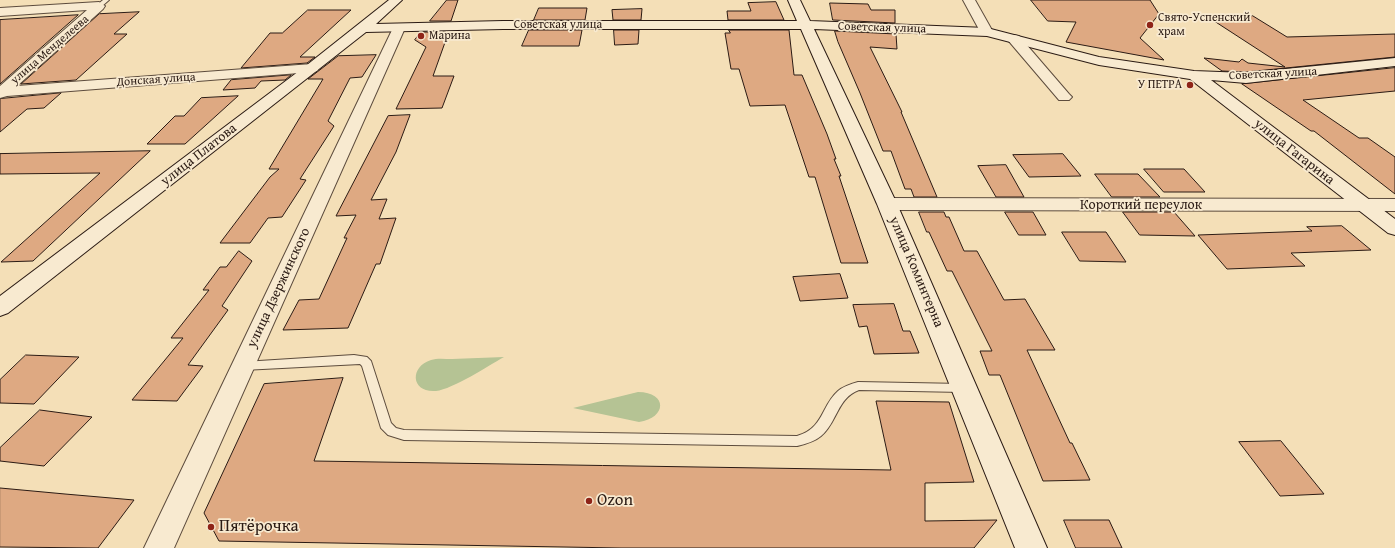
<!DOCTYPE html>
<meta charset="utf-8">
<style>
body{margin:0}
canvas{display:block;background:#f4dfb7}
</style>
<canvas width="1395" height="548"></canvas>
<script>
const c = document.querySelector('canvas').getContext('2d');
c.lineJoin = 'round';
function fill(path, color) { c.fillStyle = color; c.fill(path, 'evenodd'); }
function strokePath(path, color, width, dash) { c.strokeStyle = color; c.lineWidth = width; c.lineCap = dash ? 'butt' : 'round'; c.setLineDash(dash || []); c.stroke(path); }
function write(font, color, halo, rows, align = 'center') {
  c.font = font + ' "Gentium Book Plus",serif'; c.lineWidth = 3.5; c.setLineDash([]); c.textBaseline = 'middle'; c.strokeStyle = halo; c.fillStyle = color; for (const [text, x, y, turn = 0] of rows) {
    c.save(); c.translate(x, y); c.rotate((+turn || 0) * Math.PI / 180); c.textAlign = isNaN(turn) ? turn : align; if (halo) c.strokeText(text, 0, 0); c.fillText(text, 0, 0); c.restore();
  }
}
fill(new Path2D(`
 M 504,357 C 488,366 453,389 436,391 C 411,393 409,367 431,360 C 437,358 445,359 452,359 C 469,358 487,358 504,357 Z
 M 638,392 C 668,392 667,418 639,422 L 573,408 Z`), '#b5c394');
const building = new Path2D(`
 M 447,0 L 458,0 L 451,21 L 430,21 Z
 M 1031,0 L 1150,0 L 1159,14 L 1140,38 L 1164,60 L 1066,42 L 1076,22 L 1048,21 Z
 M 776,2 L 784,20 L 728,20 L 727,11 L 751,11 L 748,3 Z
 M 830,3 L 868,4 L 871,10 L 895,10 L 895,23 L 833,20 Z
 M 539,8 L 587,8 L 585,20 L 534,20 Z
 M 642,9 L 641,20 L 613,20 L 612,10 Z
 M 308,10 L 351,10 L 300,57 L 315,57 L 307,63 L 241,68 L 270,33 L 282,33 Z
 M 139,12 L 114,34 L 127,34 L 76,80 L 21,84 L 99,14 Z
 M 78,15 L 0,84 L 0,20 Z
 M 1253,16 L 1287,37 L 1395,34 L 1395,57 L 1246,72 L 1222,71 L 1204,58 L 1239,62 L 1242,59 L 1248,63 L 1285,67 L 1208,17 Z
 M 529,30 L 582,30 L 579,46 L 522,46 Z
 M 614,30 L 639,30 L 638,44 L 615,45 Z
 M 729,30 L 789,30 L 794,75 L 802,75 L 827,134 L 836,159 L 834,159 L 841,176 L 839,176 L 868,263 L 841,263 L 815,177 L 809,177 L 785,105 L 750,106 L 739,69 L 731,69 L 725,33 L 730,33 Z
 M 835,31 L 896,34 L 897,49 L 870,47 L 902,112 L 901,112 L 937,197 L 914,197 L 911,189 L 905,189 L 891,151 L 883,151 L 860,93 L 838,42 Z
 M 421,32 L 446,32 L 448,34 L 433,76 L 454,76 L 442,108 L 396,109 L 426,47 L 415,40 Z
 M 376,55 L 362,77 L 350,78 L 328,121 L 334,126 L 300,179 L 306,180 L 282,217 L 268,218 L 250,243 L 220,243 L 270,177 L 279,169 L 269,169 L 323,79 L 308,79 L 338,56 Z
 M 1395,68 L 1395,91 L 1303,100 L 1359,138 L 1368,138 L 1395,157 L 1395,194 L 1314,131 L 1311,131 L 1242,84 Z
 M 291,75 L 285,80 L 261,81 L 255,88 L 223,90 L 231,80 Z
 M 61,93 L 44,108 L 27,109 L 0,132 L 0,99 Z
 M 238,96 L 185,144 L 147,144 L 175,116 L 184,116 L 201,98 Z
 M 410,115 L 396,152 L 371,200 L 387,199 L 379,219 L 396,218 L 380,264 L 376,264 L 348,328 L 283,330 L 299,300 L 319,299 L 347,238 L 344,238 L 356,215 L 336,216 L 388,116 Z
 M 150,151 L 33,261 L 1,262 L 100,173 L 0,174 L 0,154 Z
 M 1063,154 L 1081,176 L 1029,177 L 1013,155 Z
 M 1006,165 L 1024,197 L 996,197 L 978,166 Z
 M 1144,169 L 1184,169 L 1205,192 L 1164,192 Z
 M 1095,174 L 1138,174 L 1160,197 L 1112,197 Z
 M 919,212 L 944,212 L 946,217 L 949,217 L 964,251 L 977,251 L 1004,300 L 1025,299 L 1055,350 L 1027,350 L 1070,443 L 1072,443 L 1090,480 L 1043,481 L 1000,375 L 989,375 L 980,351 L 992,351 L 952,271 L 947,271 L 929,232 L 927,232 Z
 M 1005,212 L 1033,212 L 1046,235 L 1019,235 Z
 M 1123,212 L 1174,212 L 1195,236 L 1140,235 Z
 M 1342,226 L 1371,250 L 1291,253 L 1305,266 L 1227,269 L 1198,235 L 1312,231 L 1307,227 Z
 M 1062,232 L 1106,232 L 1126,262 L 1080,261 Z
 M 239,251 L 252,261 L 222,306 L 228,310 L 188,365 L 203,366 L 177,401 L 132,400 L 183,338 L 171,338 L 209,290 L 203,290 L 220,267 L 226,267 Z
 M 840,274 L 848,298 L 800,301 L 793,277 Z
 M 894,304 L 903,331 L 910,331 L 919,353 L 874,354 L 867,326 L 859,327 L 853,305 Z
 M 26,355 L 79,357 L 34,404 L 0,403 L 0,380 Z
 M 343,378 L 314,461 L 891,470 L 876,401 L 949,402 L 974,482 L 925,483 L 925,521 L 997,520 L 974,548 L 621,548 L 219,541 L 204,513 L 264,384 Z
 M 40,410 L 92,417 L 44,466 L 0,461 L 0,448 Z
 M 1281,441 L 1324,494 L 1280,496 L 1239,442 Z
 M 0,488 L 65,494 L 134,500 L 98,548 L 0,547 Z
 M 1064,520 L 1109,520 L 1122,548 L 1076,548 Z`);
fill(building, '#dea982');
strokePath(building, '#2b1b14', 1);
const lane = new Path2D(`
 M 103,0 L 109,0 L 101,7 L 97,7 L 97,5 Z
 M 354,355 L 367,357 L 371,361 L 391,423 L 396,428 L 404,430 L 797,436 C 824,428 821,406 838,391 C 844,386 851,384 858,382 L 963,384 L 967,385 L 969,388 L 967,391 L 963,392 L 859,390 C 837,398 837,423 821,436 C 814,442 805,444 797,446 L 404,440 L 388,435 L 381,428 L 362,366 L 360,364 L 243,370 L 239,369 L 237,366 L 239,363 L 243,362 Z`);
const street = new Path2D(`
 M 963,0 L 975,0 L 993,32 L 992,35 L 982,35 Z
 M 99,2 L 105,6 L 103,9 L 17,86 L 312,64 L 317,65 L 319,68 L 317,71 L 312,72 L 7,96 L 0,98 L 0,86 L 87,10 L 0,16 L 0,8 Z
 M 399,24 L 405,28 L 174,548 L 144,548 L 393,28 Z
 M 1014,35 L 1019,36 L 1069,94 L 1072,97 L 1069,100 L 1059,100 L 1007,39 Z
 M 887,198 L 1395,199 L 1395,211 L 887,210 L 880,208 L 878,204 L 880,200 Z`);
const secondary = new Path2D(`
 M 389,0 L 402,0 L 376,24 L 503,21 L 797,21 L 788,0 L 800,0 L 810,21 L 987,28 L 1099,57 L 1194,71 L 1246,73 L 1395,58 L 1395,66 L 1246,83 L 1211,80 L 1395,219 L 1395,235 L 1388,233 L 1190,79 L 1099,65 L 987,36 L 814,29 L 897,204 L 1047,548 L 1015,548 L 877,204 L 801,29 L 503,29 L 366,32 L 8,313 L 0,316 L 0,296 L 307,65 Z`);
strokePath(lane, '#5d4c3d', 2);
strokePath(street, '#5d4c3d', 2);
strokePath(secondary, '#2b1b14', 2);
fill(lane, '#f8ead0');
fill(street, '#f8ead0');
fill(secondary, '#f8ead0');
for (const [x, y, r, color] of [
 [1150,25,4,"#8f2418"],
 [421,36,4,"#8f2418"],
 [1190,85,4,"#8f2418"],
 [589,501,4,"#8f2418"],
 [211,527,4,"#8f2418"]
]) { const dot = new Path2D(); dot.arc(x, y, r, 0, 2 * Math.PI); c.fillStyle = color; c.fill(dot); strokePath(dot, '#f8ead0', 1.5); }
write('12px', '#2b1b14', '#f8ead0', [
 ["Свято-Успенский",1158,18],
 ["храм",1158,32],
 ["Марина",429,36],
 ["У ПЕТРА",1182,85,"right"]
], 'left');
write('12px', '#2b1b14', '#f8ead0', [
 ["Советская улица",558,25],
 ["Советская улица",882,28,2],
 ["улица Менделеева",50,50,-41],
 ["Советская улица",1273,74,-3],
 ["Донская улица",156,80,-4]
]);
write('14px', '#2b1b14', '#f8ead0', [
 ["улица Гагарина",1294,152,38],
 ["улица Платова",199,155,-38],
 ["Короткий переулок",1141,205],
 ["улица Коминтерна",916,272,67],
 ["улица Дзержинского",279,288,-65]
]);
write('17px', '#2b1b14', '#f8ead0', [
 ["Ozon",597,501],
 ["Пятёрочка",219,527]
], 'left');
</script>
